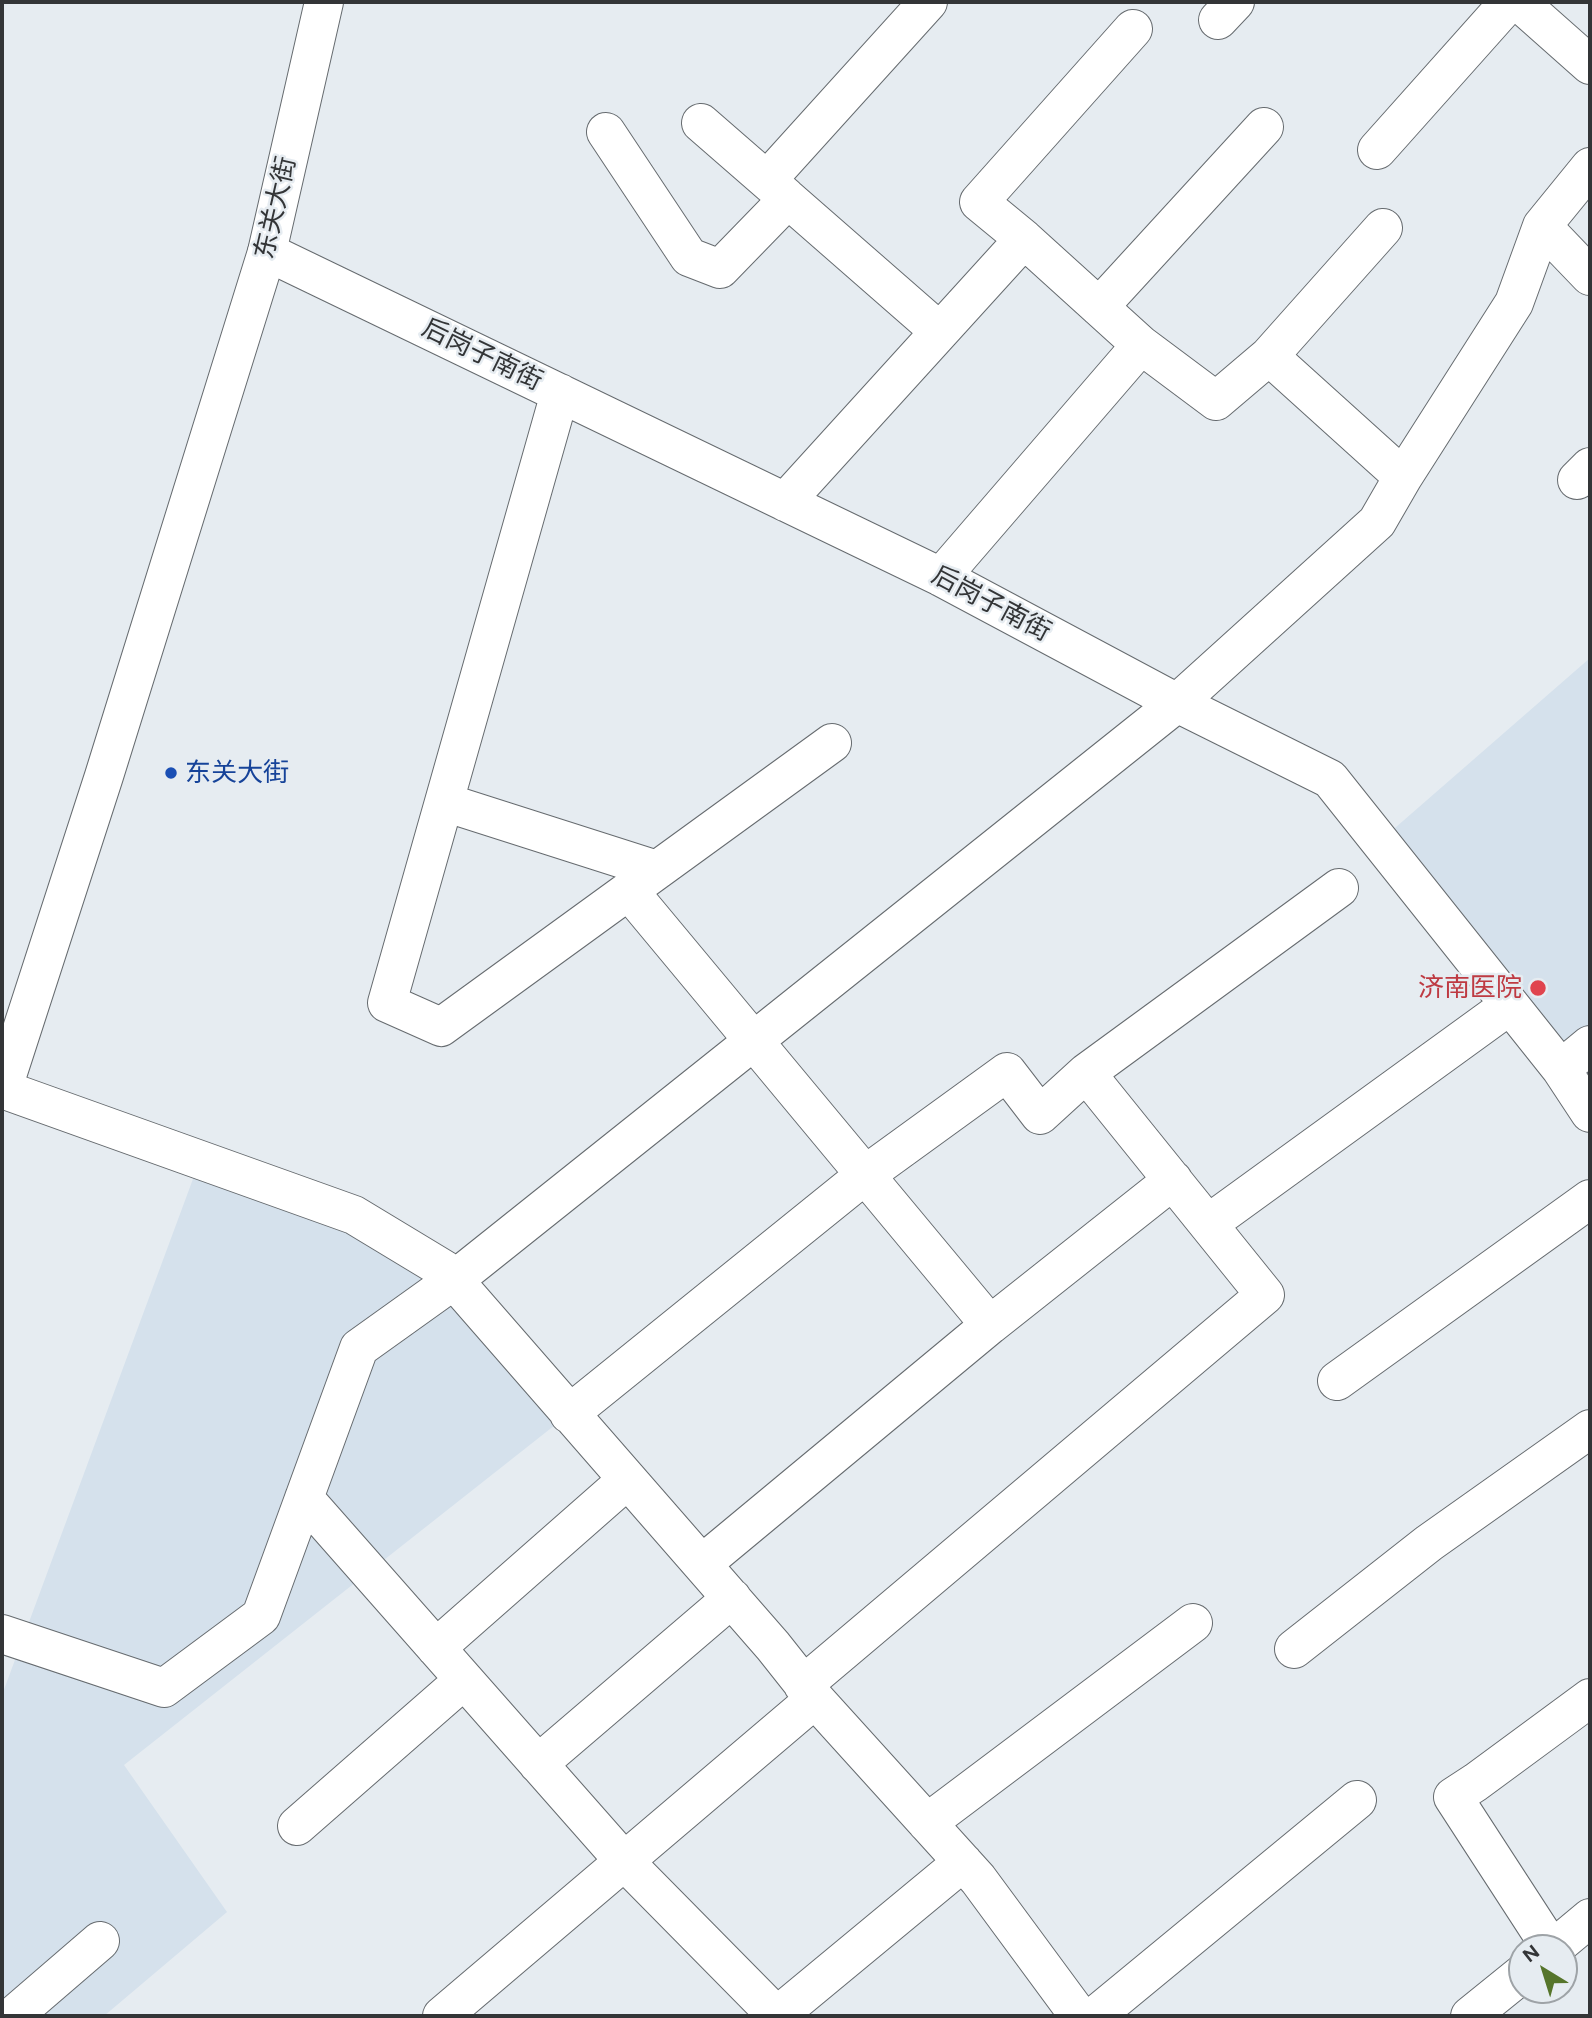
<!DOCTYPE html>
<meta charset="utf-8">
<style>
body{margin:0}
#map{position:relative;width:1592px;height:2018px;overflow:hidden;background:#e6ecf1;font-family:Figtree,sans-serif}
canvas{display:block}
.frame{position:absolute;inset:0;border:4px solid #333537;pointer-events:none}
.north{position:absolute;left:1508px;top:1934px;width:70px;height:70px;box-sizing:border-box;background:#e6ecf1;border:2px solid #9ea3a7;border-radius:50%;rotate:322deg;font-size:19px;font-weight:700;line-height:28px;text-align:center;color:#333537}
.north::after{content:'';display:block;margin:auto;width:24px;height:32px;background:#56752b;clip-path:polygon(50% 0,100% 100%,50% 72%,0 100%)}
</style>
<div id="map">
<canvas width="1592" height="2018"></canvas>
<div class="frame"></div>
<div class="north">N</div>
</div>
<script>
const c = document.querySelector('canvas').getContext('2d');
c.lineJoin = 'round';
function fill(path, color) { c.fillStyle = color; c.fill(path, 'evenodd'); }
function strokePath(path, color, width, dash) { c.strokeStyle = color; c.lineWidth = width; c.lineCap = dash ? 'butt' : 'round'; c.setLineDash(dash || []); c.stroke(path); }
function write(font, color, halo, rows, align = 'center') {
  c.font = font + ' Figtree,"Noto Sans SC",sans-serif'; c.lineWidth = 5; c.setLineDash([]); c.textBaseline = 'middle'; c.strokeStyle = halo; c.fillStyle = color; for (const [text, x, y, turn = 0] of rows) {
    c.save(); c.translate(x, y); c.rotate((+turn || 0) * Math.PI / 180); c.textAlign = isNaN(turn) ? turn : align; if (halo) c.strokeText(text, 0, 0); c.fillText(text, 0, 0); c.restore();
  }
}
fill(new Path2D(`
 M 1590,658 L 1590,1134 L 1380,841 Z
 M 200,1160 L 354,1215 L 569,1414 L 124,1765 L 227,1912 L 104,2016 L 2,2016 L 2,1695 Z`), '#d5e1ec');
const minor = new Path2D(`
 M 1519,2 L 1590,65
 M 1218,20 L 1235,2
 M 701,123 L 786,197
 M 606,132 L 689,257 L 720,269 L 788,199 L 939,331
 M 1377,150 L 1509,2
 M 767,180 L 928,2
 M 1542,226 L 1590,276
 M 1024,239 L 979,202 L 1133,29
 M 267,252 L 941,577 L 1177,703 L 1330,779 L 1561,1069 L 1590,1113
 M 1099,307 L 1264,127
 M 1141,345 L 1216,401 L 1269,356 L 1403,477 L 1514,303 L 1542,226 L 1590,167
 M 1269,356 L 1383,228
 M 560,393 L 387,1003 L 441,1027 L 832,743
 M 1577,480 L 1590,467
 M 785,502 L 1024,239 L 1141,345 L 941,577
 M 444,802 L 657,870
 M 629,891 L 990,1325
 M 1561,1069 L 1590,1045
 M 2,1089 L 354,1215 L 445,1270 L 773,1646 L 815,1699 L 978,1879 L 1079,2016
 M 1208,1224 L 1510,1005
 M 1337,1381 L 1590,1199
 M 569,1414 L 865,1175 L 1007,1072 L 1040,1115 L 1086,1073
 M 304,1498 L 624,1861 L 777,2016 L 963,1862
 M 702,1564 L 990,1325 L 1173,1180
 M 2,1634 L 164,1688 L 261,1616 L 359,1348 L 454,1280 L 1177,703 L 1377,522 L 1403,477
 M 436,1648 L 627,1480
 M 1294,1649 L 1429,1543 L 1590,1429
 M 803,1685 L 1265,1295 L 1086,1073 L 1339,888
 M 538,1764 L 732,1598
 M 927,1823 L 1193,1623
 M 297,1826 L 464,1680
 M 1551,1948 L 1453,1797 L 1476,1782 L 1590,1698
 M 1554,1948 L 1590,1918
 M 13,2016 L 100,1941
 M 442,2016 L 815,1699
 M 1095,2016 L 1357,1800
 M 1470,2016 L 1522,1974`);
const secondary = new Path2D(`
 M 2,1091 L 104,776 L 267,252 L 324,2`);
strokePath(minor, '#666b6f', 40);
strokePath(secondary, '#666b6f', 40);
strokePath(minor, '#fff', 38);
strokePath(secondary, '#fff', 38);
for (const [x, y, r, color] of [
 [171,773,7,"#1a4fb4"],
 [1538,988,9,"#e0444e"]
]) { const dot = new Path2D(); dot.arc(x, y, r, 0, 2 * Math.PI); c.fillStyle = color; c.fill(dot); strokePath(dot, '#e6ecf1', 2.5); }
write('26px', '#333537', '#e6ecf1', [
 ["东关大街",276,208,-77],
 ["后岗子南街",482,355,26],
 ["后岗子南街",991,604,28]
]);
write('26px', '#164399', '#e6ecf1', [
 ["东关大街",185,773]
], 'left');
write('26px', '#be3a42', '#e6ecf1', [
 ["济南医院",1522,988]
], 'right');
</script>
